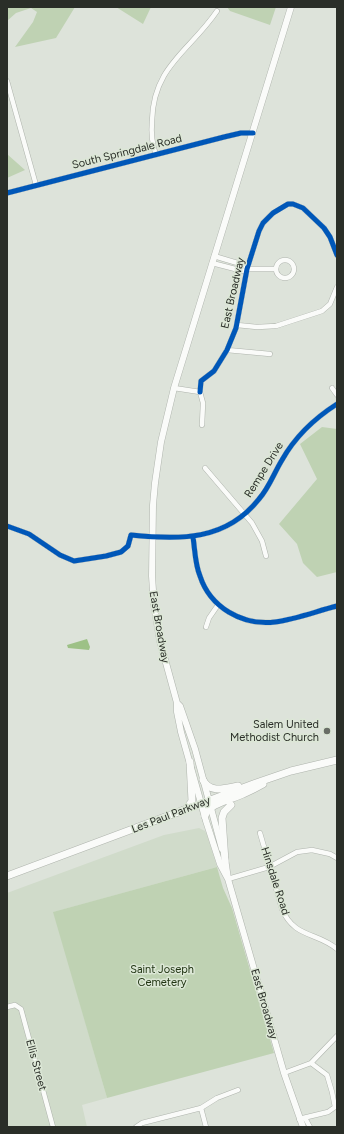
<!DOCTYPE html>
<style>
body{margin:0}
#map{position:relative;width:344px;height:1134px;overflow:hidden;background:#dde3da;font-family:Figtree,sans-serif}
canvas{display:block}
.frame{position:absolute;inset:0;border:8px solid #2a2e28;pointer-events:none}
</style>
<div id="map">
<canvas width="344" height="1134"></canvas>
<div class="frame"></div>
</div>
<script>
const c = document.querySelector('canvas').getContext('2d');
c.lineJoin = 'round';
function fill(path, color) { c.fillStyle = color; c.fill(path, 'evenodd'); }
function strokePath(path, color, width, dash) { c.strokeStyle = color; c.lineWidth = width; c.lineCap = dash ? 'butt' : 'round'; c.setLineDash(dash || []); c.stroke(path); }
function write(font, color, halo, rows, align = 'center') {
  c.font = font + ' Figtree,sans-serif'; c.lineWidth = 3; c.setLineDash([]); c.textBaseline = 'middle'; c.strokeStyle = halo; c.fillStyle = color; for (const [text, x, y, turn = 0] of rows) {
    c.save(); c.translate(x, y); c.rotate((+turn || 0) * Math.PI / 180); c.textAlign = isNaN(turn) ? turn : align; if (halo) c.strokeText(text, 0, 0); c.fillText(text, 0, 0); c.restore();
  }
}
fill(new Path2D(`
 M 199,828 L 205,831 L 207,835 L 217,867 L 54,912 L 107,1098 L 82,1105 L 87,1127 L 7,1127 L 7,893 L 164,835 Z`), '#d0dbca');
fill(new Path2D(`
 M 7,7 L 75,7 L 56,38 L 15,47 L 33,22 L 37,12 L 31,8 L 16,13 L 7,21 Z
 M 116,7 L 151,7 L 143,24 Z
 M 227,7 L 276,7 L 270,25 L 230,11 Z
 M 7,154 L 25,170 L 7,178 Z
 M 322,427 L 337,429 L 337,572 L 317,577 L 303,563 L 297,544 L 279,524 L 317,479 L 300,444 Z
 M 217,867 L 223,888 L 232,908 L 274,1053 L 107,1098 L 53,912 Z`), '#bfd2b3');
fill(new Path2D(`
 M 87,639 L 90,647 L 89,650 L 68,648 L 67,645 Z`), '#9dc186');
const street = new Path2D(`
 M 7,81 L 36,185
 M 156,155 C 152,144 151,132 152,121 C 153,66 190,51 217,11
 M 7,193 L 224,137 L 241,133 L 253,133
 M 214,256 L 244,265 L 247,269
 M276 269a9 9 0 1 1 18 0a9 9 0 1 1-18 0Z
 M 212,263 L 243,271 L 247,269 L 276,269
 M 237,325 L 257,327 L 276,326 L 322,311 L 330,304 L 337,287
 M 227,350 L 270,354
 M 174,388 L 200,392 L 203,403 L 202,425
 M 332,388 L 337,395
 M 200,392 L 201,381 L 214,371 L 227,350 L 236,328 L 247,269 L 259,231 L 263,223 L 273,213 L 288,204 L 293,204 L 303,208 L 324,228 L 330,237 L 337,255
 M 205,468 L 252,523 L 262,541 L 266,556
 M 7,526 L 29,534 L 60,555 L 74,561 L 106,556 L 121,552 L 128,546 L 131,535 C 180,540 226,541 259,499 C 269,488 274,473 282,460 C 295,437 315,418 337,404
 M 193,537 C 195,550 195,564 200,576 C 210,607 242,626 275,622 C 296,619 317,611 337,606
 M 206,627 L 209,618 L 218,605
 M 260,833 L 282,909 C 294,938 317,932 337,949
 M 228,879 L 269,867 L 297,852 L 312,850 L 330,854 L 337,858
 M 7,1007 L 15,1005 L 21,1009 L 53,1127
 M 284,1073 L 311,1063 L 337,1036
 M 201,1108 L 206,1127
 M 305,1118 L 310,1127
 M 299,1119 L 328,1112 L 335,1107 L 332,1092 L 327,1075 L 311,1063
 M 136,1127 L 142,1123 L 201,1108 L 217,1098 L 238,1090`);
const secondary = new Path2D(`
 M 177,703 L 180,706 L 195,749 L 222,849
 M 225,858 L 228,879 L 284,1073 L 303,1127
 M 228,879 L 220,864 L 206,821 L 181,732 L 177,712 L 177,703 L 160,641 L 154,605 L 152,576 L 153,505 L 155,483 L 161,442 L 174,388 L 291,7`);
const primary = new Path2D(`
 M 203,780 C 210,794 226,788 238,786
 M 187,808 L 192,801 L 190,762
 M 205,816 C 207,804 233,799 243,794 C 250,791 256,788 263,784
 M 225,861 L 222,818 L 224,812 L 231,805
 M 7,876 L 256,783 L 291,771 L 337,760`);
strokePath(street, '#afb4ad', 5.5);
strokePath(secondary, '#afb4ad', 7);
strokePath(primary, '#afb4ad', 8);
strokePath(street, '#fafbf9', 4.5);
strokePath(secondary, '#fafbf9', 6);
strokePath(primary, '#fafbf9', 7);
strokePath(new Path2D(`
 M 7,193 L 224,137 L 241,133 L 253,133
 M 200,392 L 201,381 L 214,371 L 227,350 L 236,328 L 247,269 L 259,231 L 263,223 L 273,213 L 288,204 L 293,204 L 303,208 L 324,228 L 330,237 L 337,255
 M 7,526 L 29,534 L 60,555 L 74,561 L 106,556 L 121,552 L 128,546 L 131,535 C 180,540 226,541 259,499 C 269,488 274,473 282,460 C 295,437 315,418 337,404
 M 193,537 C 195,550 195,564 200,576 C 210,607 242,626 275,622 C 296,619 317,611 337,606`), '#0057b8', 5);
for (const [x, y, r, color] of [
 [327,731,4,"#696d66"]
]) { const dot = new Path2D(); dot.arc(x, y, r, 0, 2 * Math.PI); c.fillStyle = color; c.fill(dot); strokePath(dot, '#dce7d6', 1.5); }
write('11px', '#2a2e28', '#dce7d6', [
 ["South Springdale Road",127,152,-14],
 ["East Broadway",233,293,-77],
 ["Rempe Drive",264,470,-58],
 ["East Broadway",159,627,80],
 ["Les Paul Parkway",171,815,-21],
 ["Hinsdale Road",275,881,72],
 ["East Broadway",264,1004,74],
 ["Ellis Street",36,1065,75]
]);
write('11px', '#2a2e28', '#dce7d6', [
 ["Salem United",319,725],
 ["Methodist Church",319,738]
], 'right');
write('11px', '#213513', '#dce7d6', [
 ["Saint Joseph",162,970],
 ["Cemetery",162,983]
]);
</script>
